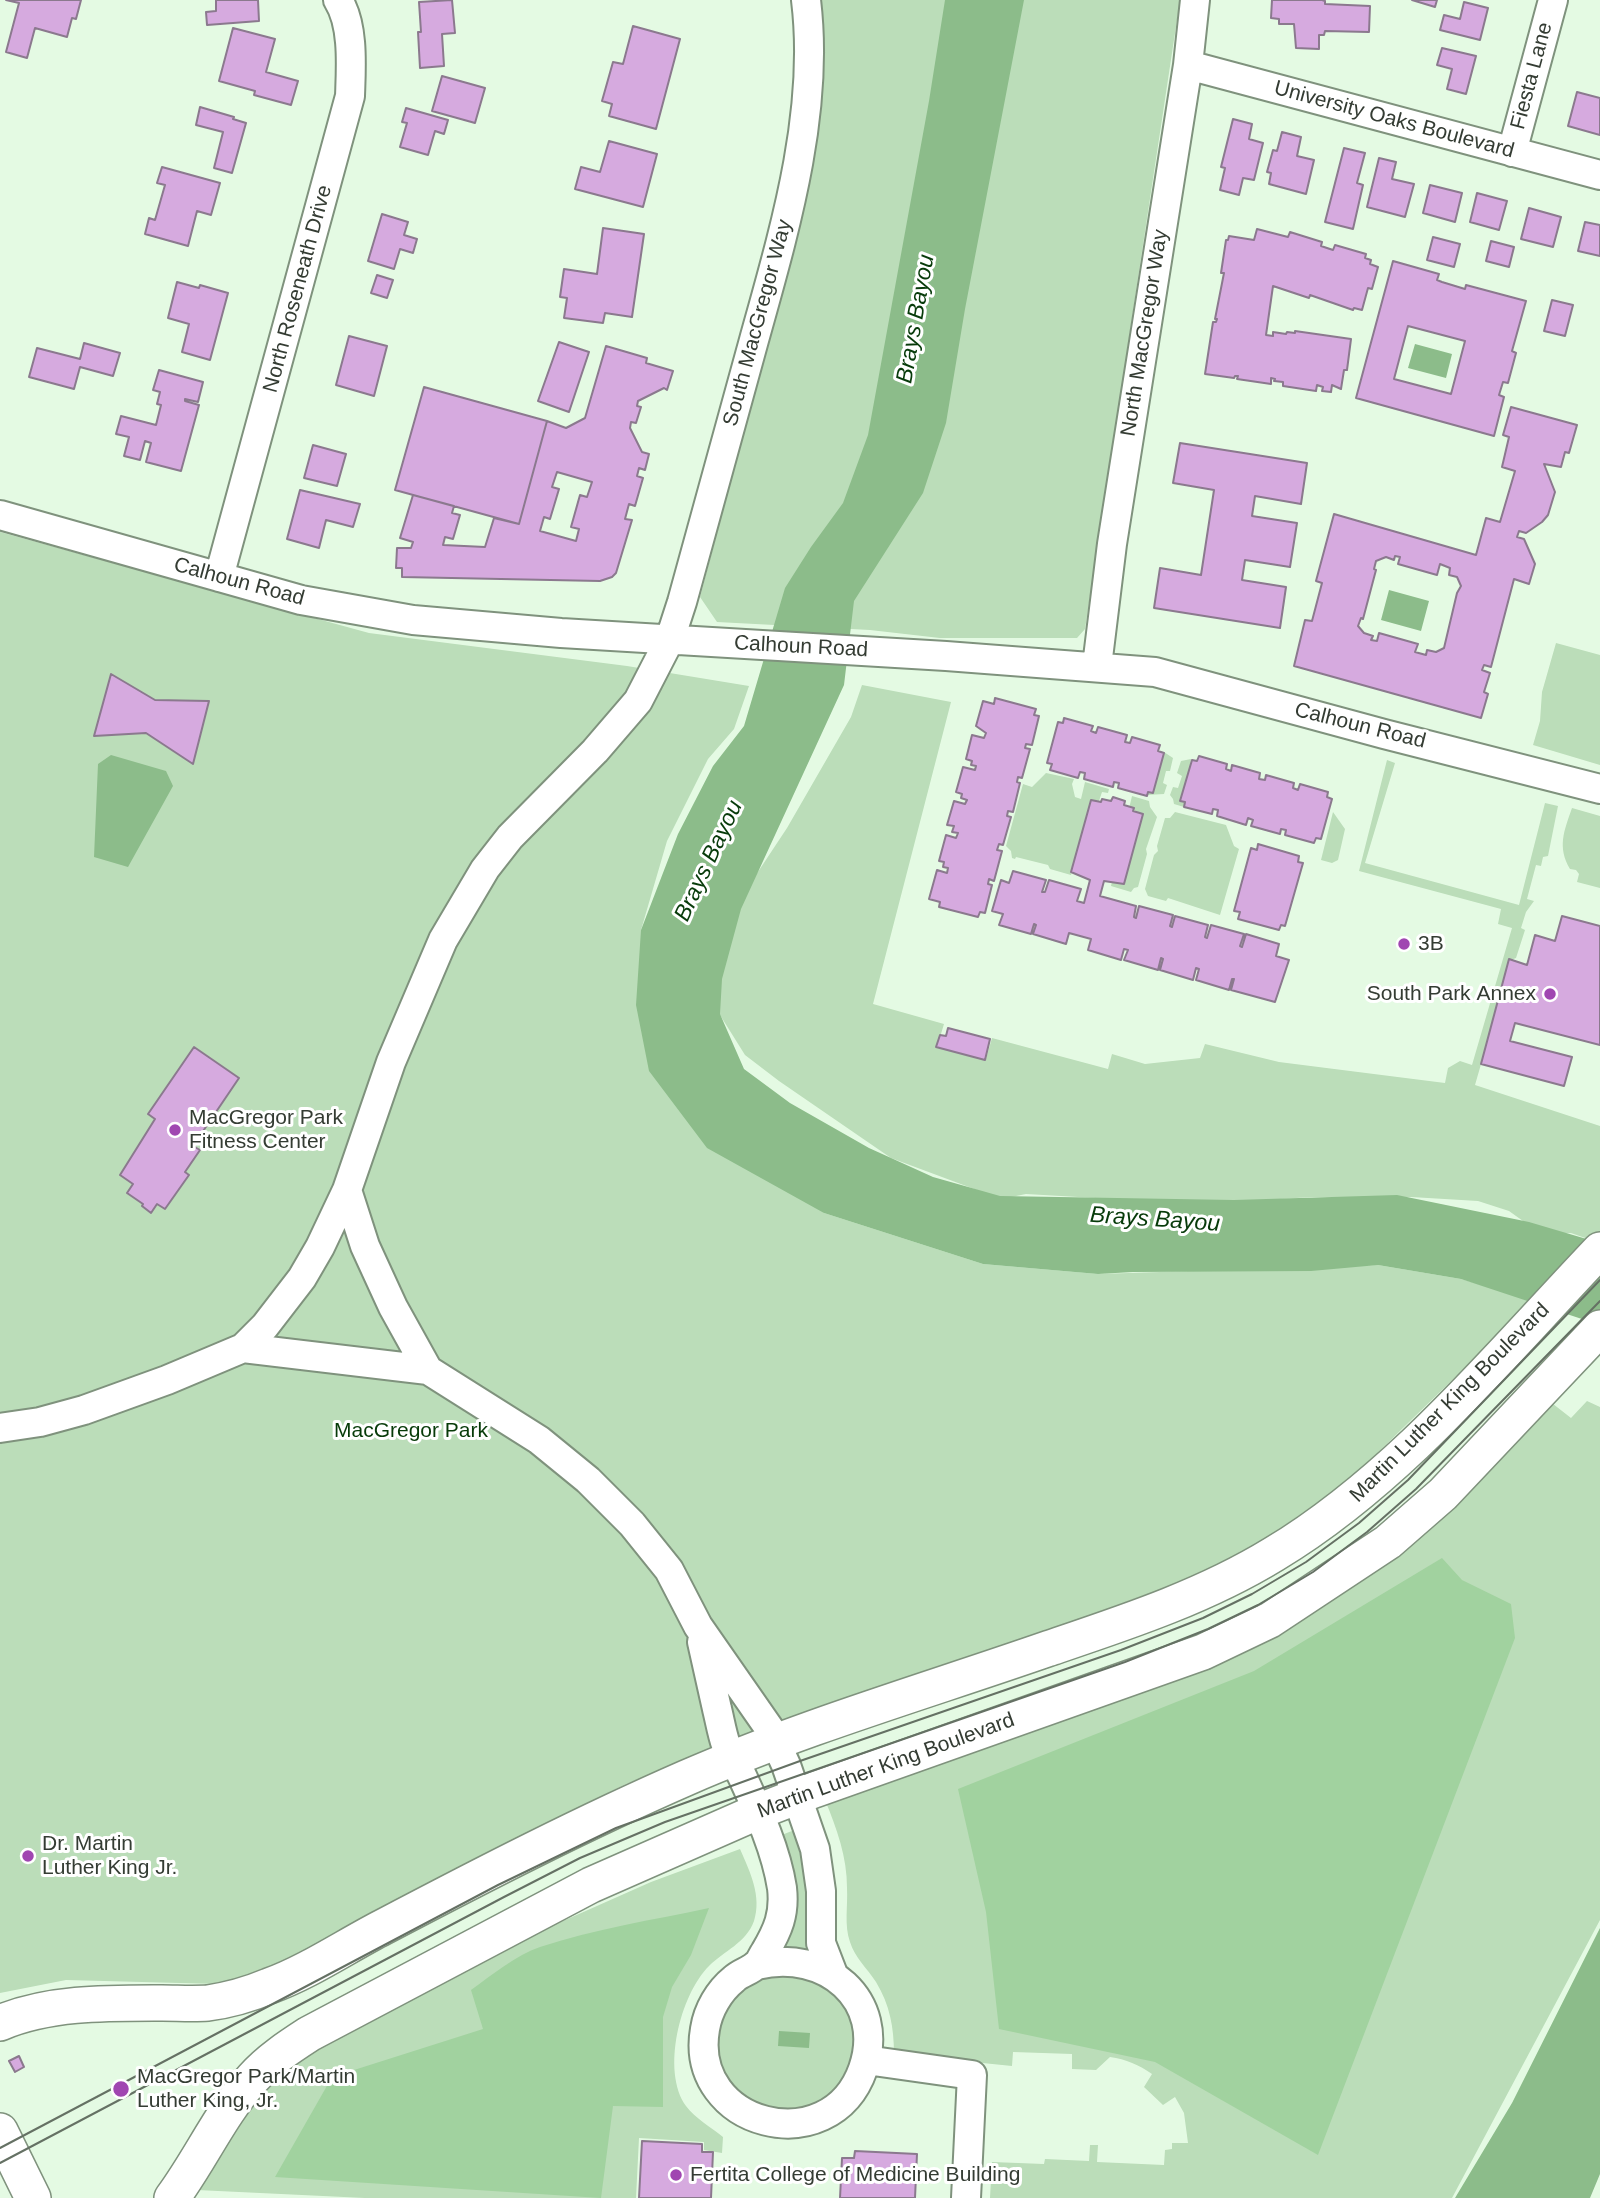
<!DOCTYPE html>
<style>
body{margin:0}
canvas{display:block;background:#e4fae3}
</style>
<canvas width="1600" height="2198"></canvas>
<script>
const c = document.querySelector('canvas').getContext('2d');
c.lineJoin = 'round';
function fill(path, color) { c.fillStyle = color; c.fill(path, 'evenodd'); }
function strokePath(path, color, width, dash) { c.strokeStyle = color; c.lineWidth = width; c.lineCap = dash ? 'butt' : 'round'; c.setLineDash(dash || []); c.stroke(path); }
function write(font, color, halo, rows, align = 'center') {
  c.font = font + ' Helvetica,sans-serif'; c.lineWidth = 6; c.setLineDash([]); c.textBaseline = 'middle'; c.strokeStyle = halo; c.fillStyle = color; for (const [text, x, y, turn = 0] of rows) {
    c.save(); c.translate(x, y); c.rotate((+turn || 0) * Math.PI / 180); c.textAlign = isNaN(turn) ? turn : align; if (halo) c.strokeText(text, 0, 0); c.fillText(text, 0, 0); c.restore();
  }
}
fill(new Path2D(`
 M 819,0 L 1180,0 L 1085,629 L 1077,638 L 940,638 L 870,630 L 717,622 L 700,597 L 806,196 L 821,99 Z
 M 0,532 L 369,633 L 627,666 L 749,686 L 734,729 L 708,759 L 667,841 L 641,930 L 824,1213 L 983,1264 L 1098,1274 L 1378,1265 L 1461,1279 L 1534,1300 L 1360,1470 L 1319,1502 L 1272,1534 L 1225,1561 L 1172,1585 L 997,1649 L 787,1718 L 626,1784 L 502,1845 L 276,1966 L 218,1984 L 66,1980 L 0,1993 Z
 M 1556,643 L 1600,655 L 1600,765 L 1533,745 L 1540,721 L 1542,692 Z
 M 862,685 L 951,702 L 873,1004 L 944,1024 L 937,1047 L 986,1059 L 992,1038 L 1108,1069 L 1112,1054 L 1145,1064 L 1200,1058 L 1205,1044 L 1279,1062 L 1445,1083 L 1448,1068 L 1460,1061 L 1472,1065 L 1512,928 L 1498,924 L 1501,909 L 1359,871 L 1387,760 L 1395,763 L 1365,863 L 1519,905 L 1545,803 L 1558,806 L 1548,856 L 1543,857 L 1541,866 L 1536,865 L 1527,899 L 1534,901 L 1526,912 L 1521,928 L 1525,930 L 1516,958 L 1511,960 L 1475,1085 L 1600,1126 L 1600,1232 L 1591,1240 L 1571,1233 L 1552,1234 L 1523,1221 L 1509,1211 L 1478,1201 L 1411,1197 L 1312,1197 L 1200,1204 L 1026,1194 L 1001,1199 L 891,1158 L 779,1081 L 745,1055 L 720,1015 L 718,959 L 738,902 L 787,828 L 851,717 Z
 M 1164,752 L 1173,758 L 1170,771 L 1166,771 L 1163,783 L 1167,785 L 1164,794 L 1147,795 L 1148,791 L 1153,792 Z
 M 1191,759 L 1184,807 L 1174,804 L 1173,799 L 1170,795 L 1173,787 L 1178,788 L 1182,776 L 1177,773 L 1181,761 Z
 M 1046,773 L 1074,779 L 1072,784 L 1075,797 L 1081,799 L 1085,782 L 1109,789 L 1108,793 L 1102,792 L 1099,801 L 1091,800 L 1071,875 L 1050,869 L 1048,865 L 1016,857 L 1015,859 L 1012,858 L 1011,851 L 1006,846 L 1023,784 L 1032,787 Z
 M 1132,796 L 1149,801 L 1150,807 L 1157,817 L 1146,849 L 1147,854 L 1138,887 L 1134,888 L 1131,892 L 1111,886 Z
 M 1572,808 L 1600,816 L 1600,888 L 1577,882 L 1579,874 L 1576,870 L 1570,869 C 1557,847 1564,831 1572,808 Z
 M 1175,812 L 1226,825 L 1234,846 L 1239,849 L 1220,915 L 1168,898 L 1166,901 L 1148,896 L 1145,889 L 1154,855 L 1158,851 L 1157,846 L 1165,818 L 1170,818 Z
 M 1333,812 L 1345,829 L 1338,860 L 1332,863 L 1321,860 Z
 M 1548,1400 L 1571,1418 L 1587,1401 L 1600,1407 L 1600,1920 L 1452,2198 L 990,2198 L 992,2162 L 1044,2164 L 1045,2159 L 1089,2161 L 1090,2145 L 1098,2145 L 1097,2162 L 1164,2165 L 1165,2150 L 1172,2149 L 1172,2143 L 1188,2143 L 1184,2113 L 1175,2097 L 1163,2105 L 1144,2087 L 1152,2074 C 1139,2065 1126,2059 1110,2057 L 1096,2070 L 1072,2069 L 1072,2054 L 1013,2052 L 1012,2066 L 894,2054 C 894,2028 890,2005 876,1982 C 867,1968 855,1958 850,1942 C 844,1925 848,1906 847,1888 C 847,1857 837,1829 825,1800 L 1226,1653 Z
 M 797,1829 L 805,1851 L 813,1951 L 784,1951 L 783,1947 L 779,1836 Z
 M 740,1849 C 750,1872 762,1896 754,1921 C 746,1943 724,1951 709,1966 C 680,1995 661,2071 686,2106 C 695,2118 712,2128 723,2137 L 722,2153 L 704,2150 L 704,2142 L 639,2138 L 636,2198 L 365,2198 L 197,2190 L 255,2099 L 294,2059 L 518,1941 L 651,1882 Z
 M 779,1970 L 827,1982 L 856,2021 L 855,2069 L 826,2105 L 781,2117 L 739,2099 L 715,2059 L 720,2012 L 734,1991 Z`), '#bbddb9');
fill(new Path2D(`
 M 1442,1558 L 1462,1580 L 1511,1604 L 1515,1638 L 1318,2155 L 1155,2062 L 999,2029 L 986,1912 L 958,1789 L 1254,1671 Z
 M 709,1908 L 691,1955 L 672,1987 L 663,2017 L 663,2107 L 613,2106 L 601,2198 L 275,2177 L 332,2077 L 483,2029 L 471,1990 C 492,1975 516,1955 540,1947 C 594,1929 653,1920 709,1908 Z`), '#a1d29f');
fill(new Path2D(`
 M 945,0 L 1024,0 L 965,309 L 946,423 L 923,493 L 854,601 L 844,685 L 741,909 L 722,979 L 720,1014 L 744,1069 L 790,1103 L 869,1148 L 933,1177 L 1000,1196 L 1234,1200 L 1397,1195 L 1529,1222 L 1600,1243 L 1600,1325 L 1461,1279 L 1378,1265 L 1311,1271 L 1133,1272 L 1098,1274 L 983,1264 L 824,1213 L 707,1148 L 649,1071 L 636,1005 L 641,930 L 678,834 L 713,766 L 744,726 L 785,588 L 811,547 L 843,503 L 868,435 L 929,101 Z
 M 1415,344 L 1452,354 L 1446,378 L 1408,368 Z
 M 1389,590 L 1429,601 L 1421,631 L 1381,620 Z
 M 111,755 L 166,771 L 173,786 L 128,867 L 94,857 L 98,764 Z
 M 1600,1928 L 1600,2174 L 1590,2198 L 1455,2198 L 1512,2103 Z
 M 779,2031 L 810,2033 L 809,2048 L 778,2046 Z`), '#8cbc8a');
const building = new Path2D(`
 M 6,0 L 81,0 L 76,19 L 72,18 L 67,37 L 35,28 L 27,58 L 6,52 L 19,3 Z
 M 216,0 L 258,0 L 259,21 L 207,25 L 206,12 L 216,11 Z
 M 452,0 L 455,33 L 442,34 L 444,66 L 420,68 L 418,32 L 421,32 L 419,2 Z
 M 1272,0 L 1322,0 L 1325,1 L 1325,4 L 1370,6 L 1369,32 L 1325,31 L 1324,35 L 1319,35 L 1319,49 L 1296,48 L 1294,24 L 1279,24 L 1279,19 L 1271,18 Z
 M 1412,0 L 1437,0 L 1435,7 Z
 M 1464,2 L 1488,8 L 1480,40 L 1440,30 L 1444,15 L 1460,19 Z
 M 633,26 L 680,39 L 656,129 L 609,116 L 612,104 L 602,101 L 613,62 L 623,64 Z
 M 233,28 L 275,39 L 266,72 L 298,81 L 291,105 L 254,95 L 255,91 L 219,81 Z
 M 1442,48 L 1476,56 L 1466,94 L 1447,89 L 1452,69 L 1437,65 Z
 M 442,76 L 485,88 L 475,123 L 432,111 Z
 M 1577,92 L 1600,98 L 1600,135 L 1568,126 Z
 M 200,107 L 234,117 L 233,119 L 246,123 L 232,173 L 214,168 L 223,132 L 196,125 Z
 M 406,108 L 448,120 L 444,134 L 435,131 L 428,155 L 400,147 L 407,123 L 402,122 Z
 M 1233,119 L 1252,124 L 1249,139 L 1263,143 L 1254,180 L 1243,178 L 1239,195 L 1220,190 L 1225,168 L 1221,167 Z
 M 1282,132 L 1301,137 L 1297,156 L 1314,160 L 1306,194 L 1269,184 L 1271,173 L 1267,172 L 1273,150 L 1277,151 Z
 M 609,141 L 657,154 L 643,207 L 575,189 L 581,167 L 600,172 Z
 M 1344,148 L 1365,153 L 1357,183 L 1363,185 L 1353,229 L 1325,222 Z
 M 1379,158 L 1396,162 L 1392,179 L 1414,184 L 1405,217 L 1367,207 Z
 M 162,167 L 220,183 L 211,215 L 197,211 L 188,246 L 145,234 L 149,218 L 155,220 L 165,185 L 157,183 Z
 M 1430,185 L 1462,193 L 1455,222 L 1423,213 Z
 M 1477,193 L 1507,201 L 1499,230 L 1470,222 Z
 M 1529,208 L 1561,217 L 1553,247 L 1521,239 Z
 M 382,214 L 408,222 L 404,235 L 417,239 L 413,253 L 400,249 L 394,269 L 368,261 Z
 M 1585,222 L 1600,225 L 1600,256 L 1578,251 Z
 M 603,228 L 644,234 L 632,317 L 605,313 L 603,323 L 564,318 L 567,298 L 560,297 L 564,269 L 597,274 Z
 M 1257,229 L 1288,237 L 1290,232 L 1322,242 L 1321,246 L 1333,250 L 1335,245 L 1366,254 L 1365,258 L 1371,260 L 1370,264 L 1378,267 L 1372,289 L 1368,288 L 1362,310 L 1354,308 L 1353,310 L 1310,295 L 1309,298 L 1273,286 L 1266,335 L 1273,336 L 1273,332 L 1286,334 L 1287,332 L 1295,333 L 1295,331 L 1351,339 L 1347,370 L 1344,370 L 1341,389 L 1332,385 L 1331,392 L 1322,391 L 1323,387 L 1317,385 L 1316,391 L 1283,386 L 1283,382 L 1274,381 L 1275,379 L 1271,378 L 1271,384 L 1237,379 L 1238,376 L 1235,376 L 1234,378 L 1205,374 L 1213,322 L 1216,322 L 1217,319 L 1215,319 L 1224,273 L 1221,273 L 1226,240 L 1228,240 L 1229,236 L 1254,240 Z
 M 1433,237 L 1460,244 L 1454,267 L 1427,260 Z
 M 1491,241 L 1514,247 L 1509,267 L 1486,261 Z
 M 1393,261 L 1439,274 L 1437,280 L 1442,282 L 1465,289 L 1466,285 L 1526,301 L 1512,351 L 1516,353 L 1508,383 L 1503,382 L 1499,395 L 1504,397 L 1494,436 L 1356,398 ZM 1408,326 L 1465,341 L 1451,394 L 1394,379 Z
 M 377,275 L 393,280 L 387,298 L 371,293 Z
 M 177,282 L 199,288 L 200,285 L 228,293 L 210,360 L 182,352 L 189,324 L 168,318 Z
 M 1552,300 L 1573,305 L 1565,336 L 1544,331 Z
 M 349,336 L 387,346 L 374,396 L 336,385 Z
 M 559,342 L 589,352 L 569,412 L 538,401 Z
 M 84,343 L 120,353 L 113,376 L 80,367 L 74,389 L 29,377 L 37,348 L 80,359 Z
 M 606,346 L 647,358 L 646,363 L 673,371 L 667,390 L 664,388 L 638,401 L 637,406 L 641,407 L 636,423 L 631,422 L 630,428 L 642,452 L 649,454 L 645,470 L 639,468 L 637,476 L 643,478 L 635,506 L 629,504 L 625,519 L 632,520 L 616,573 L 612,577 L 600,581 L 402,577 L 402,568 L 396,568 L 397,548 L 411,548 L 413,542 L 400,538 L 413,495 L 454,506 L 452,513 L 460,515 L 453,539 L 445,537 L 443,545 L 485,547 L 494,518 L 519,524 L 547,421 L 566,428 L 585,418 ZM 557,472 L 592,482 L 587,497 L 580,495 L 571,527 L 579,529 L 576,541 L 540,531 L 544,517 L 550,519 L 559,489 L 552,487 Z
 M 159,370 L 203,382 L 198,402 L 185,399 L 185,401 L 199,405 L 181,471 L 146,462 L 151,443 L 145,441 L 140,460 L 124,456 L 129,437 L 116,434 L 121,416 L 156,425 L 161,405 L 157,404 L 160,392 L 153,390 Z
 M 424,387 L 547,421 L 519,524 L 395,490 Z
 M 1511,407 L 1577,425 L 1569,453 L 1565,452 L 1561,467 L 1544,464 L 1555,492 L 1548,515 L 1542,522 L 1526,533 L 1519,531 L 1517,537 L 1524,539 L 1535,564 L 1529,584 L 1514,579 L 1491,667 L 1484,665 L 1482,670 L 1490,673 L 1484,692 L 1488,694 L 1481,718 L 1294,666 L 1305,620 L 1312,621 L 1322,583 L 1316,581 L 1334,514 L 1476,555 L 1486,518 L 1500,522 L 1515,471 L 1502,467 L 1509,437 L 1503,435 ZM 1395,556 L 1400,557 L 1398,564 L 1437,575 L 1440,564 L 1450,568 L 1449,575 L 1457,577 L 1461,586 L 1457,593 L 1444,648 L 1436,652 L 1427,650 L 1426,655 L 1415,652 L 1418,644 L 1379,633 L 1377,641 L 1371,640 L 1373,636 L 1364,633 L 1358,626 L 1361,618 L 1363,619 L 1376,570 L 1374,569 L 1376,561 L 1386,557 L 1394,560 Z
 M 1180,443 L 1307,463 L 1301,504 L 1255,496 L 1252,516 L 1297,523 L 1290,567 L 1245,560 L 1242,580 L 1286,587 L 1280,628 L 1154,608 L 1160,568 L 1201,575 L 1214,490 L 1173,483 Z
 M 313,445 L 346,454 L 337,486 L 304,478 Z
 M 300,490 L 360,504 L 353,527 L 326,520 L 319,548 L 287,539 Z
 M 111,674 L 155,700 L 209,701 L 193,764 L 146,733 L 94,736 Z
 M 995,698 L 1036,709 L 1034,715 L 1039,716 L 1032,745 L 1026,744 L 1025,748 L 1030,749 L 1022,778 L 1018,777 L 1017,782 L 1020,783 L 1013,812 L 1008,811 L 1007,816 L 1011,817 L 1003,845 L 999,844 L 997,850 L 1002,851 L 994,881 L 989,879 L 988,884 L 992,885 L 985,913 L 980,912 L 978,917 L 939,907 L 940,902 L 929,899 L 937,870 L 947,873 L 948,868 L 943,867 L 944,862 L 939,861 L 946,835 L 956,838 L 958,833 L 952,832 L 954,826 L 947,825 L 954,801 L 965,804 L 967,800 L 961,798 L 962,794 L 956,792 L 963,767 L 975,770 L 976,766 L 971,765 L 972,761 L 966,759 L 972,735 L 984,738 L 986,733 L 976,726 L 983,701 L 994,704 Z
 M 1064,718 L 1093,726 L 1091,731 L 1096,733 L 1098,727 L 1127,735 L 1125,742 L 1130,743 L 1132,737 L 1160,745 L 1158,751 L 1164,753 L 1153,793 L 1148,792 L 1147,796 L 1118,788 L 1119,783 L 1114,782 L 1113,787 L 1084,779 L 1085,773 L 1080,772 L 1078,778 L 1050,770 L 1052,764 L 1047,763 L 1058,722 L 1063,723 Z
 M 1199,756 L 1227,764 L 1226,769 L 1231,771 L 1232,765 L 1260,773 L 1259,779 L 1265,780 L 1266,775 L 1294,783 L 1293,788 L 1298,790 L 1300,784 L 1328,792 L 1327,797 L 1332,799 L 1321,839 L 1316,838 L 1314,843 L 1285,835 L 1286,830 L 1281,829 L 1280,834 L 1251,826 L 1253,820 L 1248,818 L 1246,825 L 1217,816 L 1218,810 L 1213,809 L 1212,814 L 1184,807 L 1185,802 L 1180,801 L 1192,760 L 1197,761 Z
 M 1113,797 L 1125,801 L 1124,805 L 1134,808 L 1133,811 L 1143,814 L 1124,884 L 1104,881 L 1100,896 L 1136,906 L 1134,917 L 1136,918 L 1139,906 L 1173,915 L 1170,926 L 1172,927 L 1175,916 L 1208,925 L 1205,937 L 1207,938 L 1211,925 L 1244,934 L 1240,946 L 1242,947 L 1246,934 L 1279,944 L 1276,956 L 1289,960 L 1275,1002 L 1231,990 L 1234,979 L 1232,979 L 1229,990 L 1196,980 L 1199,969 L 1196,968 L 1193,980 L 1160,970 L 1163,959 L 1161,958 L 1158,970 L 1124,960 L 1128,950 L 1124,949 L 1121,960 L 1088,950 L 1091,939 L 1069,933 L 1066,944 L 1033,934 L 1036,925 L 1034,924 L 1031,934 L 999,925 L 1003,914 L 992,911 L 1001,880 L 1009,883 L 1013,871 L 1046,880 L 1042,892 L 1045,892 L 1049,880 L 1081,889 L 1077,901 L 1084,903 L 1090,880 L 1071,872 L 1091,800 L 1101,802 L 1102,799 L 1111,801 Z
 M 1258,844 L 1299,856 L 1298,862 L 1303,863 L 1285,926 L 1281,925 L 1279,930 L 1238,919 L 1240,912 L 1234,911 L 1251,848 L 1257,850 Z
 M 1562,916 L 1600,926 L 1600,1045 L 1515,1023 L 1510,1041 L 1572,1057 L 1564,1086 L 1481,1064 L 1509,959 L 1527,965 L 1535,935 L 1555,941 Z
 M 948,1028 L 990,1039 L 985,1060 L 936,1047 L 940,1035 L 946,1036 Z
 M 194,1047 L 239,1078 L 193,1146 L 200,1150 L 185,1172 L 189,1175 L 165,1209 L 157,1204 L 151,1213 L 142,1206 L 143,1204 L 127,1193 L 133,1184 L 120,1175 L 155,1119 L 148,1114 Z
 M 19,2056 L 24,2067 L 15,2072 L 9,2061 Z
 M 642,2141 L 702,2144 L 702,2152 L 713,2152 L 711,2198 L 639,2198 Z
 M 855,2151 L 917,2154 L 915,2198 L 840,2198 L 842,2158 L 854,2158 Z`);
fill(building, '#d6aadf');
strokePath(building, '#8b798e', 2);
const minor = new Path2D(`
 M 1188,65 L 1600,175
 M 1512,152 L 1553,0
 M 0,515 L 301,600 L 413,620 L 561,633 L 946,656 L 1155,672 L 1384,734 L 1600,789
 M 219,577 L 350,96 C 351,67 354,25 338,0
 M 1097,666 L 1112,544 L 1188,65 L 1195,0
 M 347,1190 L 365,1246 L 393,1307 L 428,1370 L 539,1440 L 588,1480 L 632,1524 L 669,1570 L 698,1626 L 769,1728 L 786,1765 L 815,1849 L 821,1891 L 821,1943 L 833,1974
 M 243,1348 L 428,1370
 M 0,1428 L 40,1422 L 84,1410 L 167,1380 L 243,1348 L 265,1326 L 302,1278 L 320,1247 L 347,1190 L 391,1062 L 443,940 L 485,869 L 510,837 L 595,751 L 638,701 L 670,639 L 682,602 C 706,515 730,428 754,340 C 784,232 820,113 806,0
 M 702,1642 C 707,1664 712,1687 717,1709 C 720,1721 722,1734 726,1745 C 731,1756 738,1767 743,1778 C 759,1813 776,1850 782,1888 C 785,1914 778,1930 765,1952 C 762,1956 760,1963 756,1965 C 750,1971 740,1973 734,1979 C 719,1991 708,2010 705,2029 C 688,2126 830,2163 863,2069 C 887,2000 825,1948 757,1965
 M 866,2060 L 972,2075 L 966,2198`);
const major = new Path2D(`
 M 0,2023 C 49,2002 109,2003 162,2003 C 177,2003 193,2004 208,2003 C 229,2000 250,1994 269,1986 C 308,1972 346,1946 383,1927 C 482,1875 583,1823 686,1778 C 803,1727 926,1691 1047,1649 C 1124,1623 1204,1597 1274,1554 C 1399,1479 1500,1355 1600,1250
 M 0,2131 L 33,2198
 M 172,2198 C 201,2159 220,2114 253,2078 C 269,2060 289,2047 309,2034 L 591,1885 L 757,1812 L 814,1790 L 1203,1652 L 1270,1620 L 1388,1542 L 1443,1494 L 1600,1328`);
strokePath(minor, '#7f927d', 32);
strokePath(major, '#7f927d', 38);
strokePath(minor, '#fff', 28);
strokePath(major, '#fff', 35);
strokePath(new Path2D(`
 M 0,2148 L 498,1885 L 616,1828 L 800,1761 L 1121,1650 L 1203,1618 L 1252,1594 L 1306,1562 L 1359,1523 L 1408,1480 L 1600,1280
 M 0,2163 L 504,1897 L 580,1858 L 665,1822 L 1125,1662 L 1208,1629 L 1258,1605 L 1313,1572 L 1367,1532 L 1416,1489 L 1600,1301`), '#657164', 2);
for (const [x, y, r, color] of [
 [1404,944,7,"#a046b1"],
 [1550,994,7,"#a046b1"],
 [175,1130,7,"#a046b1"],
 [28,1856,7,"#a046b1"],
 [121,2089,9,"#a046b1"],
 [676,2175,7,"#a046b1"]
]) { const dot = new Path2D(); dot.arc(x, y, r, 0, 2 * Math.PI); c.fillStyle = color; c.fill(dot); strokePath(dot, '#fff', 2.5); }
write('21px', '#343c33', '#fff', [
 ["Fiesta Lane",1532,76,-75],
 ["University Oaks Boulevard",1394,120,15],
 ["North Roseneath Drive",298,289,-75],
 ["South MacGregor Way",758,323,-75],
 ["North MacGregor Way",1145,333,-81],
 ["Calhoun Road",239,582,15],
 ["Calhoun Road",801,647,3],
 ["Calhoun Road",1360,726,14],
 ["Martin Luther King Boulevard",1450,1403,-45],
 ["Martin Luther King Boulevard",886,1766,-20]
]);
write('21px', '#343c33', '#fff', [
 ["3B",1418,944],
 ["South Park Annex",1536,994,"right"],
 ["MacGregor Park",189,1118],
 ["Fitness Center",189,1142],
 ["Dr. Martin",42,1844],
 ["Luther King Jr.",42,1868],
 ["MacGregor Park/Martin",137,2077],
 ["Luther King, Jr.",137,2101],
 ["Fertita College of Medicine Building",690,2175]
], 'left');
write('21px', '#073b09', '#fff', [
 ["MacGregor Park",411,1431]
]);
write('italic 23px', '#073b0a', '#fff', [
 ["Brays Bayou",916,319,-80],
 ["Brays Bayou",709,861,-65],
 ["Brays Bayou",1155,1220,4]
]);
</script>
